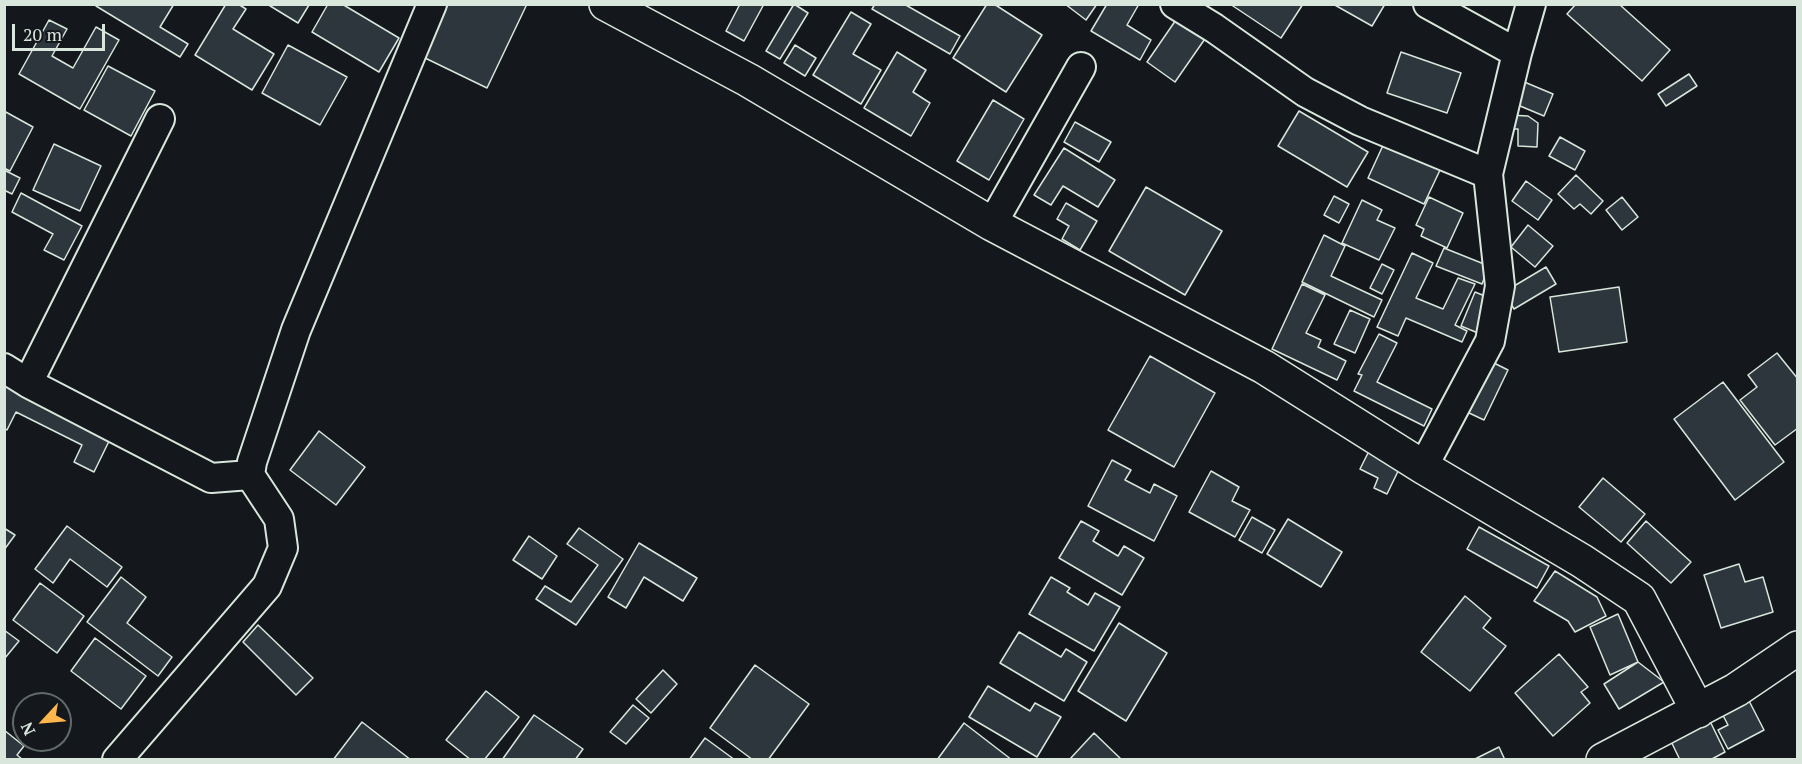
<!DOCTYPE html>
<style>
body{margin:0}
#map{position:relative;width:1802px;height:764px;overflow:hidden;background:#14181c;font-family:"PT Serif",serif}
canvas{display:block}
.frame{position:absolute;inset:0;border:6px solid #d8e6dc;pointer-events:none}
.north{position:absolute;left:12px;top:692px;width:60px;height:60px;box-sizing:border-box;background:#14181c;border:2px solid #626a69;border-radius:50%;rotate:244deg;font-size:16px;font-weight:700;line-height:24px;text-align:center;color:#d8e6dc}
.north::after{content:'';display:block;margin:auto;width:21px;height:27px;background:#ffb74d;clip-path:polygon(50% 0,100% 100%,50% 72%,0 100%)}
.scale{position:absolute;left:12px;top:24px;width:93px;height:27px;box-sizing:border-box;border:3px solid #d8e6dc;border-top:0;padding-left:8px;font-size:18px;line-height:21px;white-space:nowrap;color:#d8e6dc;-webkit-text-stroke:4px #14181c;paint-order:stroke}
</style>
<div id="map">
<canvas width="1802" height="764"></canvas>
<div class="frame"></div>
<div class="north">N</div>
<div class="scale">20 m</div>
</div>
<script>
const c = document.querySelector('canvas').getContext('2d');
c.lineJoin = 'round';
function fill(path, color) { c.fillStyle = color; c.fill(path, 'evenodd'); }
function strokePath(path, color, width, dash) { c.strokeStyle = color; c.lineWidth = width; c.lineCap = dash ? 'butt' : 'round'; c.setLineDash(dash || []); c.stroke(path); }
const building = new Path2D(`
 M 97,4 L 174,4 L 160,27 L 188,44 L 180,57 L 96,6 Z
 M 226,4 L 238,4 L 246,9 L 233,29 L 274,54 L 252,90 L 195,55 Z
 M 267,4 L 308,4 L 309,5 L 298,23 Z
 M 328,4 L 342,4 L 399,38 L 379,72 L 312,32 Z
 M 448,4 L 527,4 L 487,88 L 423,57 Z
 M 740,4 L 764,4 L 744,41 L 726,31 Z
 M 794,4 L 808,13 L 780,59 L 766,51 Z
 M 875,4 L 904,4 L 960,36 L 950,54 L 872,9 Z
 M 987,4 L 994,4 L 1042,35 L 1006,92 L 953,58 Z
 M 1065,4 L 1097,4 L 1086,20 Z
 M 1107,4 L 1139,4 L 1127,25 L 1151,40 L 1140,60 L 1091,31 Z
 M 1230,4 L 1303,4 L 1281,38 Z
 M 1333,4 L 1385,4 L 1372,26 Z
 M 1576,4 L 1619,4 L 1670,50 L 1642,81 L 1567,14 Z
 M 851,12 L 871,24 L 853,54 L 881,70 L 861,104 L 813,75 Z
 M 1180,14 L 1209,33 L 1175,82 L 1147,62 Z
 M 49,20 L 67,29 L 52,56 L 73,68 L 96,27 L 119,40 L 80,109 L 19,74 Z
 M 288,45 L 347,77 L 320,125 L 262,93 Z
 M 795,45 L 816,58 L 805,76 L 784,63 Z
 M 897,52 L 926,70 L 913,92 L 930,103 L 911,136 L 864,108 Z
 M 1401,52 L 1461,73 L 1447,113 L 1387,93 Z
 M 108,66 L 155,91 L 131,136 L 84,110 Z
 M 1689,74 L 1697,86 L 1666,106 L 1658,94 Z
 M 1522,81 L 1553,94 L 1544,116 L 1513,103 Z
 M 993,100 L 1024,119 L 989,180 L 957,161 Z
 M 4,111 L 33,127 L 10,171 L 4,168 Z
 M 1299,111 L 1368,152 L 1347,187 L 1278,146 Z
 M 1509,115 L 1528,116 L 1538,123 L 1537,147 L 1518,146 L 1518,129 L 1508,129 Z
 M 1075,122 L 1111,142 L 1099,162 L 1064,142 Z
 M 1560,137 L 1585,151 L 1575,170 L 1549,156 Z
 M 1385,141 L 1441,168 L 1424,204 L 1368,178 Z
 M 54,144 L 101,166 L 80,211 L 33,190 Z
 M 1064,148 L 1115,180 L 1098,207 L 1063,186 L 1051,205 L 1034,195 Z
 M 4,170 L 20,178 L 12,194 L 4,190 Z
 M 1576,175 L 1603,201 L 1591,214 L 1580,204 L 1574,209 L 1558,194 Z
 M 1526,181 L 1552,200 L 1538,220 L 1512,201 Z
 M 1146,187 L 1222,231 L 1185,295 L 1109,251 Z
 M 21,193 L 82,226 L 64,260 L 44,250 L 53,234 L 12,212 Z
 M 1334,196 L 1349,204 L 1339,223 L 1324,215 Z
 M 1429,197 L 1463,213 L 1447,248 L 1421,236 L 1424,229 L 1416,225 Z
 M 1622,197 L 1638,217 L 1622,230 L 1606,210 Z
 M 1362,200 L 1382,210 L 1377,220 L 1395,228 L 1379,260 L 1342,243 Z
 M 1066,203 L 1097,221 L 1080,250 L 1062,239 L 1069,226 L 1057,219 Z
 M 1528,225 L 1553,246 L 1535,267 L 1511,247 Z
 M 1324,235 L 1345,246 L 1331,276 L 1382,300 L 1374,317 L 1302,282 Z
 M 1444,248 L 1489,266 L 1482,284 L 1436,266 Z
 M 1412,253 L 1433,263 L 1416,298 L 1443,309 L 1458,278 L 1475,284 L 1455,325 L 1467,331 L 1462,342 L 1406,318 L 1398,336 L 1377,327 Z
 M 1382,264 L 1394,270 L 1382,294 L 1370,288 Z
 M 1546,267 L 1556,284 L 1514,309 L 1504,292 Z
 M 1302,284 L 1325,295 L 1306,333 L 1321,340 L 1318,347 L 1346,361 L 1337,380 L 1272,349 Z
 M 1619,287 L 1627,342 L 1559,352 L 1550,297 Z
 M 1475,292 L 1492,299 L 1478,333 L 1461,326 Z
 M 1350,310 L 1370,319 L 1355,353 L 1334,344 Z
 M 1379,334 L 1397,343 L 1377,382 L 1432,409 L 1424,426 L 1354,391 L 1362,375 L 1358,374 Z
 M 1777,353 L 1798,379 L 1798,428 L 1775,445 L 1740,400 L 1757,387 L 1748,375 Z
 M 1150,356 L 1215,393 L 1174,467 L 1108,430 Z
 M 1492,362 L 1508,370 L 1484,420 L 1467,412 Z
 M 4,380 L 113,433 L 94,472 L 74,462 L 82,445 L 16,412 L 7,430 L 4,428 Z
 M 1723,382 L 1784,462 L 1735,500 L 1674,419 Z
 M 319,431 L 365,467 L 336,505 L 290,470 Z
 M 1371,447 L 1402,463 L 1387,494 L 1374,488 L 1378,478 L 1360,469 Z
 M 1112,460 L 1131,470 L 1125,480 L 1150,493 L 1154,484 L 1177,496 L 1154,541 L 1088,506 Z
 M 1211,471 L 1239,487 L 1232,501 L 1250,510 L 1235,537 L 1189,512 Z
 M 1603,478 L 1645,514 L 1621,542 L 1579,507 Z
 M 1252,517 L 1275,530 L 1262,553 L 1239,540 Z
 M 1288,519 L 1342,552 L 1321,587 L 1267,554 Z
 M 1081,521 L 1099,531 L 1093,541 L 1118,556 L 1124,546 L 1144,558 L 1122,595 L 1059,558 Z
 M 1646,521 L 1691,562 L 1671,583 L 1627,543 Z
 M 67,526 L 122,567 L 107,587 L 70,559 L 53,583 L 35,569 Z
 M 1479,527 L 1549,566 L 1537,588 L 1467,549 Z
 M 4,528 L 15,535 L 4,550 Z
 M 579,528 L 623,559 L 576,625 L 536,599 L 545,586 L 571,602 L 598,565 L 567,544 Z
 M 529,536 L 557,556 L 542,579 L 513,560 Z
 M 639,543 L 697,578 L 683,601 L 644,577 L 626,608 L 608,597 Z
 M 1739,564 L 1745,582 L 1763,577 L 1773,612 L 1721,628 L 1704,575 Z
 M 1555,571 L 1597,597 L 1606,616 L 1575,632 L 1568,621 L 1534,601 Z
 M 121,577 L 146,597 L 127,623 L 172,657 L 158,676 L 87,622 Z
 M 1051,577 L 1070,588 L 1067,592 L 1088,605 L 1095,593 L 1120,607 L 1094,651 L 1029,614 Z
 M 40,583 L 84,616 L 57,653 L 13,620 Z
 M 1465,596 L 1491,618 L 1483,628 L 1506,646 L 1470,691 L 1421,652 Z
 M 1618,614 L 1638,662 L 1610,675 L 1590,627 Z
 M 1119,623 L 1167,653 L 1126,721 L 1078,691 Z
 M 258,625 L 313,678 L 296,695 L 243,642 Z
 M 4,630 L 19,641 L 5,658 L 4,658 Z
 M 1019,632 L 1061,657 L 1066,649 L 1087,662 L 1064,701 L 1000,663 Z
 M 95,638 L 146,676 L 121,709 L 71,671 Z
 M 1559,654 L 1588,687 L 1581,692 L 1590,703 L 1553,736 L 1515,693 Z
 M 1638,662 L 1664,682 L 1619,709 L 1604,684 Z
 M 755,665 L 809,704 L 768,760 L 753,760 L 710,728 Z
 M 663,670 L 677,684 L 651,713 L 636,699 Z
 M 988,686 L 1030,711 L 1035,703 L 1061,717 L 1037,757 L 969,717 Z
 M 486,691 L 519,717 L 484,760 L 471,760 L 446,740 Z
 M 1745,693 L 1764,730 L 1728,749 L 1718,730 L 1728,725 L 1718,706 Z
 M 633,705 L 649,718 L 626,744 L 610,732 Z
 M 1706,713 L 1725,752 L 1710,760 L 1680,760 L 1667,733 Z
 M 534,715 L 583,749 L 575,760 L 502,760 Z
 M 362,722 L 411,760 L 333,760 Z
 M 964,723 L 1012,760 L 937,760 Z
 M 4,730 L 24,746 L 17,755 L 23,760 L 4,760 Z
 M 1094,733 L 1122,760 L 1069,760 Z
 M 705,738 L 735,760 L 689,760 Z
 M 1499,747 L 1505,760 L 1475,759 Z`);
fill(building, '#2c363c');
strokePath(building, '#d8e6dc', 1.5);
const minor = new Path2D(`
 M 1175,4 L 1214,28 L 1305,92 L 1360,121 L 1488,174
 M 1428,4 L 1517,53
 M 992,224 L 1081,67
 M 4,368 L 28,383 L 211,478 L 250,475
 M 28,383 L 160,119
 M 1423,467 L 1490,341 L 1500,286 L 1488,174 L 1517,53 L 1531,4
 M 117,760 L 267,586 L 283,548 L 279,519 L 250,475 L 252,462 L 296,330 L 432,4`);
const tertiary = new Path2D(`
 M 606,4 L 748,80 L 992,224 L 1264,367 L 1423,467 L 1582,561 L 1639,599 L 1698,711
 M 1603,760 L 1736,690 L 1798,648`);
strokePath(minor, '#d8e6dc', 32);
strokePath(tertiary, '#d8e6dc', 36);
strokePath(minor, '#14181c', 28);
strokePath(tertiary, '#14181c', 33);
</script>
